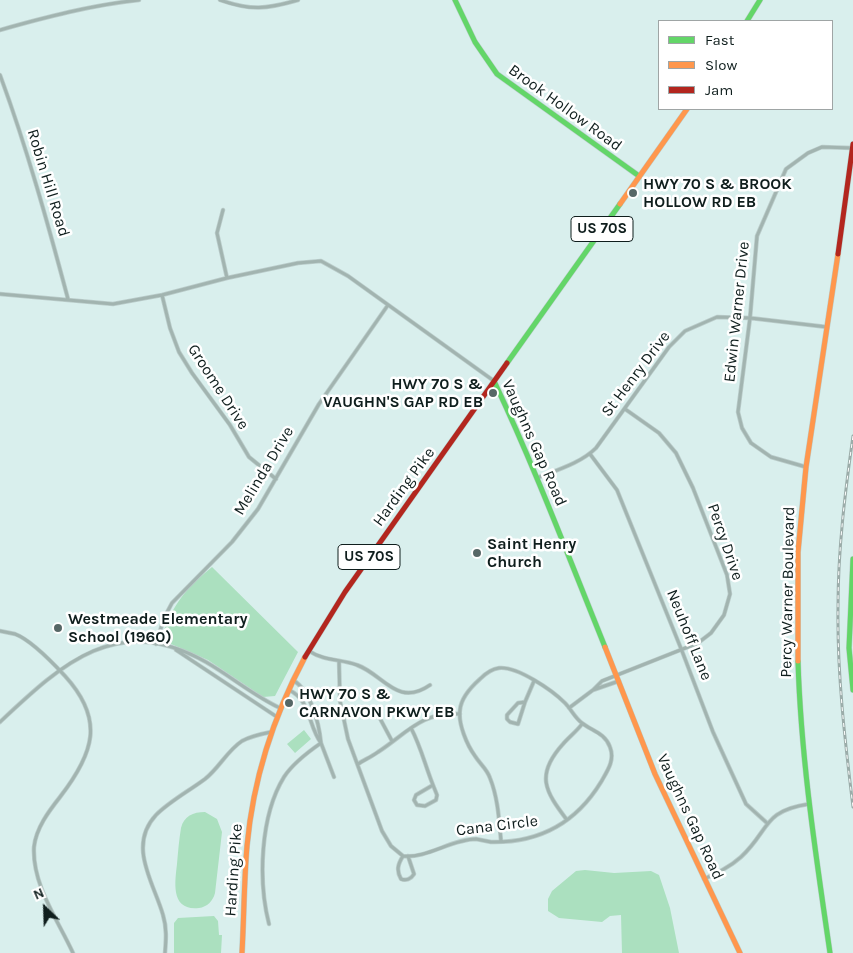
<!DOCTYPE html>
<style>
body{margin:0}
#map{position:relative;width:853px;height:953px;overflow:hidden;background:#d9efed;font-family:Karla,sans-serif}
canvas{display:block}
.legend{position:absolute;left:658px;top:20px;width:175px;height:90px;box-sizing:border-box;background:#fff;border:1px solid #9fa5a5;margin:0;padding:6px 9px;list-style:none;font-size:15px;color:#0f1e1d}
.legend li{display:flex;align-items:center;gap:10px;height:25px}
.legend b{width:25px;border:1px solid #9fa5a5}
.north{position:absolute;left:20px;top:883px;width:50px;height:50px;-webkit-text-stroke:4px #fff;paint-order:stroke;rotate:336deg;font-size:14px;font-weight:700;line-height:20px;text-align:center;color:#0f1e1d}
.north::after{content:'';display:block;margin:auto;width:18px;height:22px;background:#0f1e1d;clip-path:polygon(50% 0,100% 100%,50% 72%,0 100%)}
</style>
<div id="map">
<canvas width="853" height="953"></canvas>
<ul class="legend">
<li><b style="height:6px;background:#63d668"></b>Fast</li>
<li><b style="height:6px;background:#ff974d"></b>Slow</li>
<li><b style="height:6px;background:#b3261e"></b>Jam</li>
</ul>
<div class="north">N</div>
</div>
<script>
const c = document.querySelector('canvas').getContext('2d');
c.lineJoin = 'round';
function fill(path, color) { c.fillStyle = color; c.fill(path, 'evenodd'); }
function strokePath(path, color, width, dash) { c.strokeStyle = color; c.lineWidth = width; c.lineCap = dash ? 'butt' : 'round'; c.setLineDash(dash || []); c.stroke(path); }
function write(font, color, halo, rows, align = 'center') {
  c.font = font + ' Karla,sans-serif'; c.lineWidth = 5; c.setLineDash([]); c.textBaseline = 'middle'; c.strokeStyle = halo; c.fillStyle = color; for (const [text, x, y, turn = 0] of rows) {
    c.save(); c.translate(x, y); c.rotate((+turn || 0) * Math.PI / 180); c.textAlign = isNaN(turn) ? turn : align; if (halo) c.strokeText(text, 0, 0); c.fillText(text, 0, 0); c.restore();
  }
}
fill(new Path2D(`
 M 212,567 L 298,652 L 275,696 L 263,697 L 208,660 L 164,641 L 162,636 C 173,604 186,588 212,567 Z
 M 304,730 L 311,739 L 295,753 L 287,744 Z
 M 205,812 L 217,819 L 222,832 L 215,893 C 213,901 207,907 199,908 C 170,911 175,882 177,864 C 178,852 179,840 181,828 C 184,816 193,812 205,812 Z
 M 585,870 L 614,873 L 651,871 L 659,875 L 670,908 L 679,953 L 622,953 L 621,915 L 610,916 L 602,922 L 559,918 L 548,911 L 548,899 L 552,891 L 576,871 Z
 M 214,916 L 218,921 L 219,935 L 222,935 L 221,953 L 174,953 L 174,923 L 178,918 Z`), '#abe0bf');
const street = new Path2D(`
 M 220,0 C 251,11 267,9 298,0
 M 0,30 C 46,17 92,5 139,0
 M 0,75 C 27,148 48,224 68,299
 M 223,210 L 217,233 L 227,278
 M 0,294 L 113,304 L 162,295 L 227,278 L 298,263 L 321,261 L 348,276 L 494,381
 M 162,295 L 170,328 L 179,352 L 192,373 L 230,425 L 249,457 L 276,479
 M 590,454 L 617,490 L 682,651 L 713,732 L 729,767 L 746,804 L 767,823
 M 806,467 L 771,457 L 751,443 L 742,428 L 738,412 L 750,318 L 757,236 L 786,169 L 808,153 L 822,147 L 852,148
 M 537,478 C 557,470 581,463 596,448 L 669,347 L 685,331 L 717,317 L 750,318 L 827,327
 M 0,631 C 5,632 10,633 15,634 C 31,640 53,663 65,676 C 105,720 94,753 60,797 C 49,811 36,828 34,847 C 32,885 58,920 73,953
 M 156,644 L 164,618 L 172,603 L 232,542 L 258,509 L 319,404 L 388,305
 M 176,650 L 277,717
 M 309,651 C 324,661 341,659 357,665 C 383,674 397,708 430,685
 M 339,661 L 340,701 L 348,739 L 382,831 L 391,846 L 403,856 C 426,859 452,839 476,839 C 481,840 486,841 491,842 C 540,843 576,823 601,782 C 608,770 615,760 610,747 C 605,733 592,731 582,723 C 575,718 571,709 565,703 C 552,690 517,666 499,668 C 491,669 485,674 480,679 C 471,687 461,698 460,710 C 458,724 467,745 475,756 C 480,764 487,769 490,778 C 498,798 499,819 501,841
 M 619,681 L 593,690 L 602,681 L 698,643 L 711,633 L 724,615 L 730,594 L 727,575 L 693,488 L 676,453 L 659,433 L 625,409
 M 289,690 C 311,700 308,726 321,743 C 319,723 311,691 293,680
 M 525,702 L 518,724 L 510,722 L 507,719 L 507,715 L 518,703 L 525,702 L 534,681
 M 569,708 L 593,690
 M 376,711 L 392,741
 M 0,722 C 63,663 117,612 206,662 C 232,677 254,696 280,708
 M 411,728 C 421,747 425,765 433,785 L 416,795 L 414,800 L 417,805 L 425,806 L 436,800 L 437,795 L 433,785
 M 358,764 C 364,760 371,757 378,752 C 406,734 422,711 460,714
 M 567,820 C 545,791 535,775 563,744 C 569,737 577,731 582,724
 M 403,856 C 398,864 396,870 401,879 C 406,881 411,879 414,874 L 408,856
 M 704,879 C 717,873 730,867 741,857 C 770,830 762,811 809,804
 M 269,924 C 258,881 260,816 284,777 C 293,763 308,752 321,743 L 334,777
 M 165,953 C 166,940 167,928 163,915 C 154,883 127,846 156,815 C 170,801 189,791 205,779 C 219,768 227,751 242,741 C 251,736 261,734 271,732`);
const fast = new Path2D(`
 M 455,0 L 475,42 L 497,74 L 639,176
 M 747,21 L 760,0
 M 507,363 L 620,204
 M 494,381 C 535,468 569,558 605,647
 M 853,559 L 849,648 L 853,690
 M 798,661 C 801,760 816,856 830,953`);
const slow = new Path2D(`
 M 620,204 L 687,109
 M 605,647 L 655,774 L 740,953
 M 798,661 L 798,552 L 806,467 L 838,254
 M 242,953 C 244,917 244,881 247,846 C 253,780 274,715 305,657`);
const jam = new Path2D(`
 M 838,254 L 853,144
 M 305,657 L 345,592 L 507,363`);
strokePath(street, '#baccca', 4.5);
strokePath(fast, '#baccca', 6);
strokePath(slow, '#baccca', 6);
strokePath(jam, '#baccca', 6);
strokePath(street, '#a2b4b0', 3);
strokePath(fast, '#63d668', 5);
strokePath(slow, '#ff974d', 5);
strokePath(jam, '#b3261e', 5);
const rail = new Path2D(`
 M 853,436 C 845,493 838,549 838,607 C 837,674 845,741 853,807`);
strokePath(rail, '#9baca9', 3);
strokePath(rail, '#fff', 1, [4]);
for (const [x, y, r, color] of [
 [633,193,5,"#566766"],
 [493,393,5,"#566766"],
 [477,553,5,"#566766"],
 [58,628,5,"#566766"],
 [289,703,5,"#566766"]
]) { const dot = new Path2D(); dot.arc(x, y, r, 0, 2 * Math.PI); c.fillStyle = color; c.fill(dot); strokePath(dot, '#fff', 2); }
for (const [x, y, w] of [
 [602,229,62],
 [369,557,62]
]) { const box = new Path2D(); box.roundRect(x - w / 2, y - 12.5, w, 25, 4); c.fillStyle = '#fff'; c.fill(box); strokePath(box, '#0f1e1d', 1); }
write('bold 15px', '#0f1e1d', null, [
 ["US 70S",602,229],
 ["US 70S",369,557]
]);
write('16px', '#0f1e1d', '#fff', [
 ["Brook Hollow Road",565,108,36],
 ["Robin Hill Road",48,183,73],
 ["Edwin Warner Drive",737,312,-84],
 ["St Henry Drive",636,374,-53],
 ["Groome Drive",218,387,57],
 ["Vaughns Gap Road",534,443,66],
 ["Melinda Drive",264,471,-59],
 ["Harding Pike",404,487,-54],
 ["Percy Drive",725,542,71],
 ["Percy Warner Boulevard",788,592,-89],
 ["Neuhoff Lane",689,635,68],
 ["Vaughns Gap Road",690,817,65],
 ["Cana Circle",497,826,-7],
 ["Harding Pike",234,870,-86]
]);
write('bold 16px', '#0f1e1d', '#fff', [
 ["HWY 70 S & BROOK",643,184],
 ["HOLLOW RD EB",643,202],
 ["HWY 70 S &",483,384,"right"],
 ["VAUGHN'S GAP RD EB",483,402,"right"],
 ["Saint Henry",487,544],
 ["Church",487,562],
 ["Westmeade Elementary",68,619],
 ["School (1960)",68,637],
 ["HWY 70 S &",299,694],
 ["CARNAVON PKWY EB",299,712]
], 'left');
</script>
